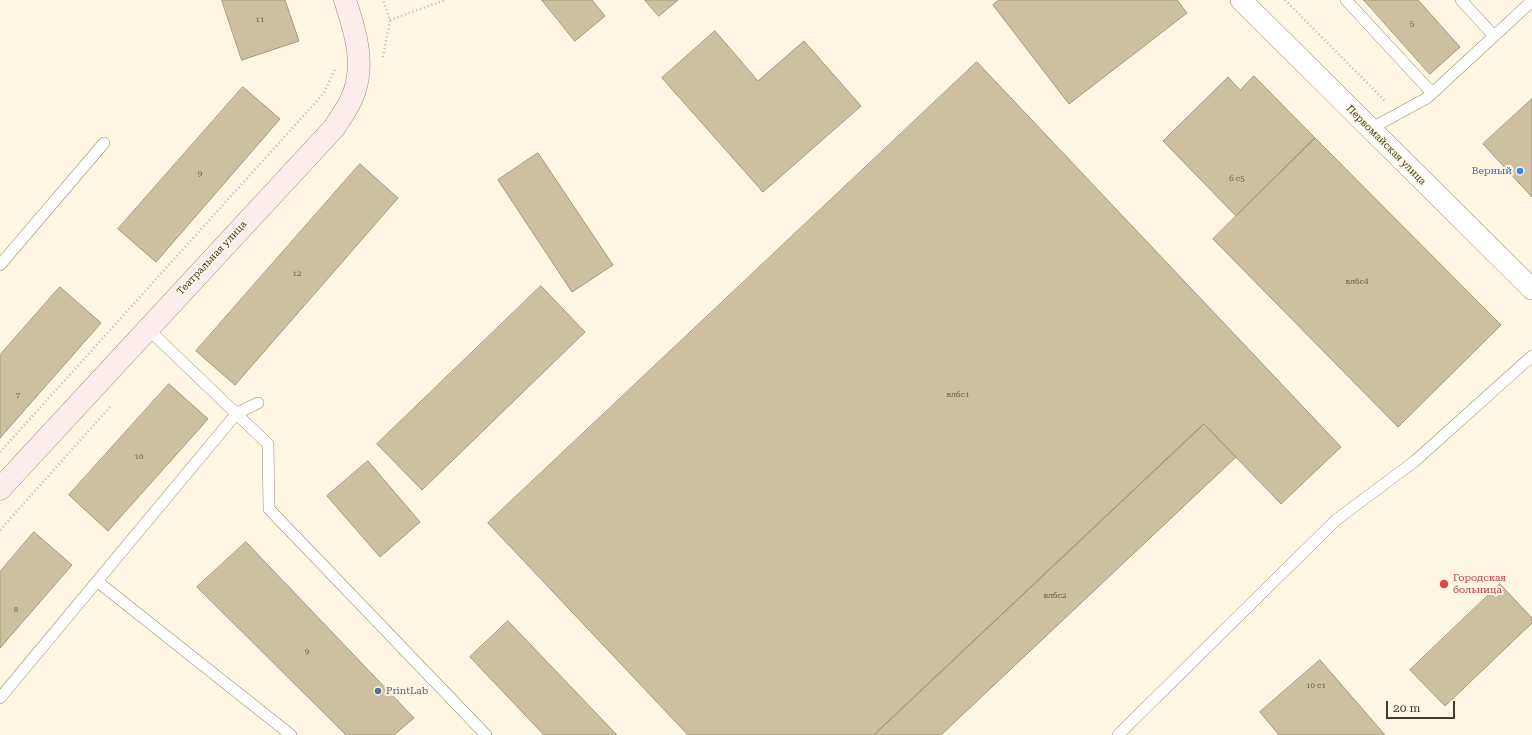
<!DOCTYPE html>
<meta charset="utf-8">
<style>
body{margin:0}
#map{position:relative;width:1532px;height:735px;overflow:hidden;background:#fdf6e3;font-family:"Roboto Serif",serif}
canvas{display:block}
.scale{position:absolute;left:1386px;top:701px;width:69px;height:18px;box-sizing:border-box;border:2px solid #413d30;border-top:0;padding-left:5px;font-size:12px;line-height:14px;white-space:nowrap;color:#413d30;-webkit-text-stroke:3px #fdf6e3;paint-order:stroke}
</style>
<div id="map">
<canvas width="1532" height="735"></canvas>
<div class="scale">20 m</div>
</div>
<script>
const c = document.querySelector('canvas').getContext('2d');
c.lineJoin = 'round';
function fill(path, color) { c.fillStyle = color; c.fill(path, 'evenodd'); }
function strokePath(path, color, width, dash) { c.strokeStyle = color; c.lineWidth = width; c.lineCap = dash ? 'butt' : 'round'; c.setLineDash(dash || []); c.stroke(path); }
function write(font, color, halo, rows, align = 'center') {
  c.font = font + ' "Roboto Serif",serif'; c.lineWidth = 4; c.setLineDash([]); c.textBaseline = 'middle'; c.strokeStyle = halo; c.fillStyle = color; for (const [text, x, y, turn = 0] of rows) {
    c.save(); c.translate(x, y); c.rotate((+turn || 0) * Math.PI / 180); c.textAlign = isNaN(turn) ? turn : align; if (halo) c.strokeText(text, 0, 0); c.fillText(text, 0, 0); c.restore();
  }
}
const building = new Path2D(`
 M 222,0 L 285,0 L 299,41 L 242,60 Z
 M 542,0 L 592,0 L 605,16 L 575,41 Z
 M 645,0 L 678,0 L 659,16 Z
 M 999,0 L 1177,0 L 1187,13 L 1069,104 L 993,5 Z
 M 1364,0 L 1418,0 L 1460,47 L 1430,74 Z
 M 715,31 L 758,81 L 804,41 L 861,106 L 763,192 L 662,78 Z
 M 977,62 L 1341,447 L 1281,504 L 1204,424 L 874,735 L 688,735 L 488,523 Z
 M 1254,76 L 1315,138 L 1236,216 L 1163,141 L 1228,77 L 1240,90 Z
 M 243,87 L 280,119 L 156,262 L 118,229 Z
 M 1532,99 L 1532,197 L 1483,144 Z
 M 1315,138 L 1501,325 L 1398,427 L 1213,239 Z
 M 538,153 L 613,265 L 572,292 L 498,180 Z
 M 360,164 L 398,198 L 235,385 L 196,351 Z
 M 541,286 L 585,332 L 422,490 L 377,444 Z
 M 60,287 L 101,323 L 0,438 L 0,355 Z
 M 169,384 L 208,419 L 108,531 L 69,495 Z
 M 1204,424 L 1236,457 L 941,735 L 874,735 Z
 M 368,461 L 420,522 L 380,557 L 327,496 Z
 M 34,532 L 72,565 L 0,648 L 0,572 Z
 M 246,542 L 414,718 L 394,735 L 346,735 L 197,587 Z
 M 1500,584 L 1532,618 L 1532,623 L 1445,706 L 1410,670 Z
 M 508,621 L 617,735 L 544,735 L 470,657 Z
 M 1320,660 L 1385,735 L 1279,735 L 1260,712 Z`);
fill(building, '#ccc0a0');
strokePath(building, '#a3987b', 1);
const lane = new Path2D(`
 M 1346,0 L 1432,93
 M 1461,0 L 1494,36
 M 1370,129 L 1427,98 L 1532,1
 M 0,265 L 104,143
 M 147,328 L 268,444 L 269,509 L 486,735
 M 98,582 L 291,735
 M 0,698 L 237,413 L 258,403
 M 1118,735 L 1336,520 L 1415,461 L 1532,356`);
const street = new Path2D(`
 M 1241,0 L 1532,289`);
const secondary = new Path2D(`
 M 0,489 L 334,128 C 341,117 350,105 354,93 C 365,62 355,30 345,0`);
strokePath(lane, '#988e70', 12);
strokePath(street, '#988e70', 22);
strokePath(secondary, '#988e70', 23);
strokePath(new Path2D(`
 M 1285,0 L 1386,102
 M 390,20 L 445,0
 M 383,57 L 390,20 L 383,0
 M 0,452 L 324,93 L 335,69
 M 0,530 L 110,407`), '#bfb9a8', 2.5, [1, 3]);
strokePath(lane, '#fff', 11);
strokePath(street, '#fff', 21);
strokePath(secondary, '#fdecec', 22);
for (const [x, y, r, color] of [
 [1520,171,4,"#3f7fe0"],
 [1444,584,5,"#e0444e"],
 [378,691,4,"#5c6f8a"]
]) { const dot = new Path2D(); dot.arc(x, y, r, 0, 2 * Math.PI); c.fillStyle = color; c.fill(dot); strokePath(dot, '#fdf6e3', 1.5); }
write('8px', '#645e4c', null, [
 ["11",260,20],
 ["5",1412,24],
 ["9",200,174],
 ["6 с5",1237,179],
 ["12",297,274],
 ["вл6с4",1357,282],
 ["вл6с1",958,395],
 ["7",18,396],
 ["10",139,457],
 ["вл6с2",1055,596],
 ["8",16,610],
 ["9",307,652],
 ["10 с1",1316,686]
]);
write('10px', '#413d30', '#fdf6e3', [
 ["Первомайская улица",1386,145,45],
 ["Театральная улица",212,258,-47]
]);
write('10px', '#366cbe', '#fdf6e3', [
 ["Верный",1512,171]
], 'right');
write('10px', '#be3a42', '#fdf6e3', [
 ["Городская",1453,578],
 ["больница",1453,590]
], 'left');
write('10px', '#4e5e75', '#fdf6e3', [
 ["PrintLab",386,691]
], 'left');
</script>
